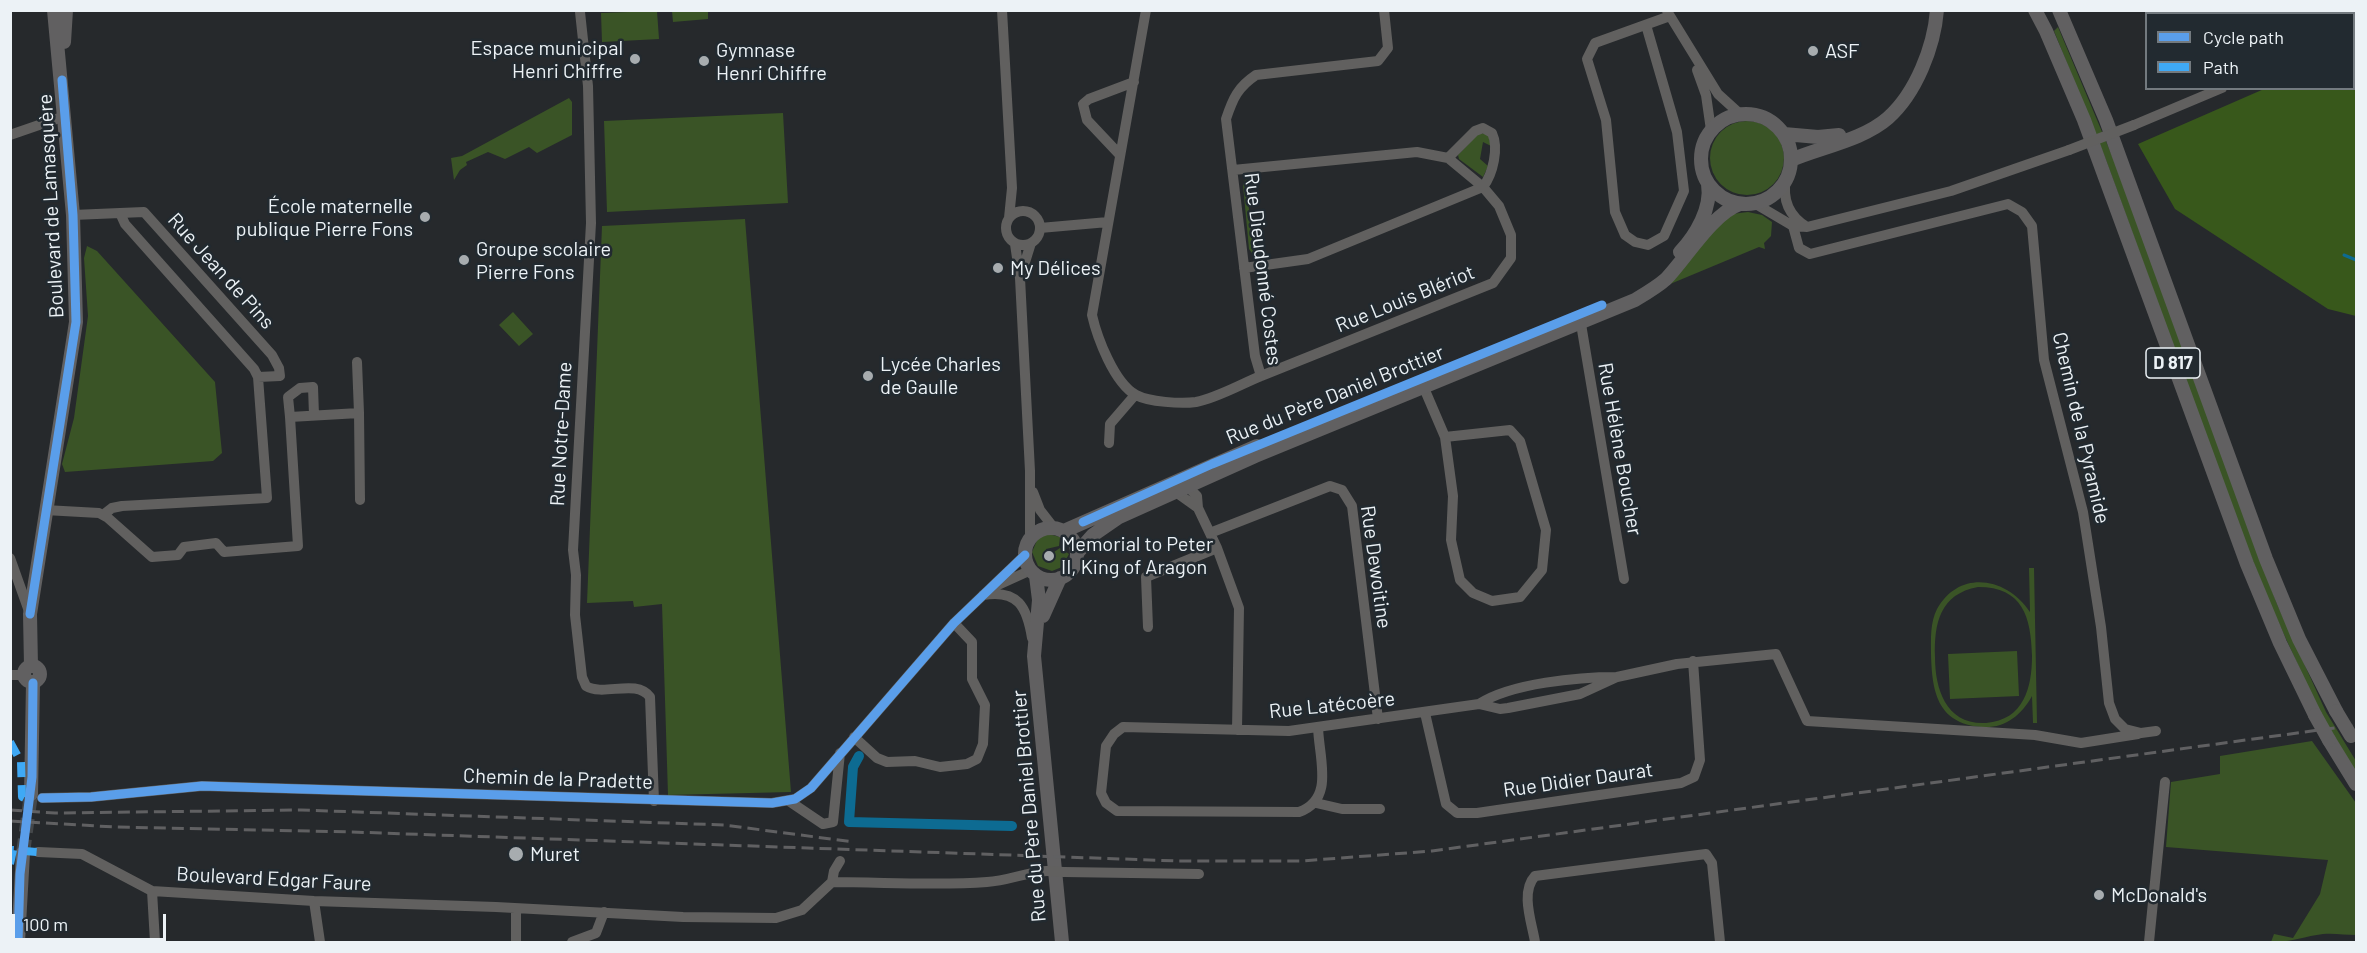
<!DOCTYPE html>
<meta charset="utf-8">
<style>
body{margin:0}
#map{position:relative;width:2367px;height:953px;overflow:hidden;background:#26292c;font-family:Barlow,sans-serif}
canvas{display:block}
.frame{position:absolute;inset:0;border:12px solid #ecf2f6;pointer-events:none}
.legend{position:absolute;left:2145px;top:12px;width:210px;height:78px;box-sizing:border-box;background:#222a30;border:2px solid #737a7f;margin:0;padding:8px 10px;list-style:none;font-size:18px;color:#ecf2f6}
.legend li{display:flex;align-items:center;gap:12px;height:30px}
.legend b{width:30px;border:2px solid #737a7f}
.scale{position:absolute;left:12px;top:914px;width:154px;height:27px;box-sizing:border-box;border:3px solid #ecf2f6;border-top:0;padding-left:8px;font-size:18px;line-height:21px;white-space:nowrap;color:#ecf2f6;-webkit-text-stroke:4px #222a30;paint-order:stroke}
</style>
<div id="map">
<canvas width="2367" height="953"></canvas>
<div class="frame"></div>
<ul class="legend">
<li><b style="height:8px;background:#5a9eea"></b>Cycle path</li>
<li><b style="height:8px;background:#3fa9f5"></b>Path</li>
</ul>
<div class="scale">100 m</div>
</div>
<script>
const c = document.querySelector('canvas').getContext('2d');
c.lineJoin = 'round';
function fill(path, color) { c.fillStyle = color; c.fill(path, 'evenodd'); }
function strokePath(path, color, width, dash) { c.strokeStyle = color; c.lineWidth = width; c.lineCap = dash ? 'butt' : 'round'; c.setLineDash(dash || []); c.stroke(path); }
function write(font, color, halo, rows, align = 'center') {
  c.font = font + ' Barlow,sans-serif'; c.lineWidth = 5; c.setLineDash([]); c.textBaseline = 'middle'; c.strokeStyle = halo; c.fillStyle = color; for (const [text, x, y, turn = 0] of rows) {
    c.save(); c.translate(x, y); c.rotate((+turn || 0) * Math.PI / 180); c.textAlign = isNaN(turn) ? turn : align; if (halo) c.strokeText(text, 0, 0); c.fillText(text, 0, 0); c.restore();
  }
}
fill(new Path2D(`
 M 657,11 L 659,39 L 602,42 L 601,13 Z
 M 672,11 L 708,11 L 708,19 L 673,22 Z
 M 2058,27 L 2113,158 L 2277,604 L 2326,712 L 2356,761 L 2356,772 L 2320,713 L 2271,606 L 2238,524 L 2106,160 L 2054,31 Z
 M 569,98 L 572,102 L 572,135 L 537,153 L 529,147 L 505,159 L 488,152 L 466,162 L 467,165 L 460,170 L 454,180 L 451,158 L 462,156 Z
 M 783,113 L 788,203 L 607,212 L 604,121 Z
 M1710 158a37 37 0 1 1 74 0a37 37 0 1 1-74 0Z
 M 1479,133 L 1488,134 L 1491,146 L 1483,142 L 1480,159 L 1488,166 L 1483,177 L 1459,159 L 1458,155 Z
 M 1253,178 L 1254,190 L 1247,190 L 1253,249 L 1260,252 L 1261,257 L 1254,256 L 1249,249 L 1243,185 L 1245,180 Z
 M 1748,212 L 1762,215 L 1772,222 L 1771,236 L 1764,243 L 1765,249 L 1759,247 L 1663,287 L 1723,220 L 1732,214 Z
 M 745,219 L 791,792 L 668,795 L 662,604 L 634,607 L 633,601 L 587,603 L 602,226 Z
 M 87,246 L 97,251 L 215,382 L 222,453 L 213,461 L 65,472 L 62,464 L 74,418 L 88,316 L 84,258 Z
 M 513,312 L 533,334 L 519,346 L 499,325 Z
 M 1048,534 L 1060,537 L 1059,546 L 1046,549 L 1045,557 L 1052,558 L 1054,552 L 1060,548 L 1069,554 L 1062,567 L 1052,571 L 1038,566 L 1032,552 L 1038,538 Z
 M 2029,568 L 2034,568 L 2037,723 L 2033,723 L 2032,696 C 2021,716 2004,729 1981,727 C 1937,723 1932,691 1931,654 C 1931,638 1930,623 1937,609 C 1960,568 2008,578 2030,612 ZM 1978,587 C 2023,587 2031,617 2032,656 C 2032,687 2024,720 1986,723 C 1946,725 1935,689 1935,657 C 1934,623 1940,594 1978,587 Z
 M 2017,651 L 2019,696 L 1950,699 L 1948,654 Z
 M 2312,741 L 2356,803 L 2356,935 C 2346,935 2334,933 2323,934 C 2305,936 2289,943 2271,942 L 2274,934 L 2293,938 L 2320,894 L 2328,860 L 2166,847 L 2171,782 L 2220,774 L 2220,756 Z`), '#3a5426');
fill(new Path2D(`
 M 2356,45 L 2356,316 L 2328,309 L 2175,209 L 2138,144 L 2264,89 L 2354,88 L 2354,47 Z`), '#38581b');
strokePath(new Path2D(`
 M 2344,255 L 2356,260`), '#0d6b92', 3);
strokePath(new Path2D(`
 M 859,756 L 853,767 L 849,822 L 1012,826`), '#0d6b92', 10);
strokePath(new Path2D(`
 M 23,853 L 31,794`), '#44474a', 14, [14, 7]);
strokePath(new Path2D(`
 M 1002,10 L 1012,188 L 1009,218
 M 1146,10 L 1092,315 C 1097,337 1114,383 1136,395 C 1149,402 1181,404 1196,402 C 1217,398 1241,384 1261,376 L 1255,356 L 1226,119 C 1233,98 1238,87 1256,75 L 1378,61 L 1388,48 L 1384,10
 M 1667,11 L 1718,94 L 1740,114
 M 580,12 L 588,86 L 591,223 L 573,550 L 576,575 L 575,615 L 582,677 L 586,686 C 604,697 636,678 650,697 L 654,801
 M 1646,25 L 1677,132 L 1684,191 L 1664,236 L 1648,245 L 1635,242 L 1625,235 L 1615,212 L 1606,120 L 1587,59 L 1595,43 L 1670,16
 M 2354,31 L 2356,30
 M 1697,70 L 1706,95 L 1711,130
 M 2134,125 L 2222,88
 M 10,135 L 65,116
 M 1120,155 L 1087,120 L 1083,104 L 1089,99 L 1134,82
 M 1233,170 L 1417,152 L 1448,158 L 1483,187 L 1499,206 L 1511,235 L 1511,258 L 1493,283 L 1261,376
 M 1786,179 C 1782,200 1789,216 1807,227
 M 1754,203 L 1793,226 L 1807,227 L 1951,191 L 2069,150
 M1006 228a17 17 0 1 1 34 0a17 17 0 1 1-34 0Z
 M 120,213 L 144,212 L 272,355 L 279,368 L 280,376 L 258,377
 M 73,215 L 120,213 L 125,224 L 254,369 L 258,377 L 267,498 L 122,506 L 112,508 L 103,515
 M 1793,226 L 1799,248 L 1810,254 L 2008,204 L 2022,212 L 2032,226 L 2044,360 L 2083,512 L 2101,627 L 2109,703 L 2115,719 L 2125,729 L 2141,733 L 2156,731
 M 1040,228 L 1108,222
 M 1015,244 L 1020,278 L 1030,471 L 1030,538
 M 1244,268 L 1308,259 L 1483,187 C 1493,174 1499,148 1492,133 L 1483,128 L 1475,131 L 1448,158
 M 1021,275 L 1031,243
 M 1581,324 L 1624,579
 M 357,362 L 359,413
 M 1424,388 L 1445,437 L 1453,496 L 1451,540 L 1460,580 L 1473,593 L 1492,601 L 1520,597 L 1542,570 L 1546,530 L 1520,441 L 1510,430 L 1445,437
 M 290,417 L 288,397 L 300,388 L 313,387 L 314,415
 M 1109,443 L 1110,424 L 1135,395
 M 1182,487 L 1188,487 L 1197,496 L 1198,508 L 1217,548 L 1239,608 L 1237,730
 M 1033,492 L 1040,510 L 1054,528
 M 1177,493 L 1198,508
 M 45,510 L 99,513 L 108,518 L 152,557 L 178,555 L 184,547 L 216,543 L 224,552 L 298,546 L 290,417 L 359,413 L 360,500
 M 1210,533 L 1330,486 L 1342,490 L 1352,506 L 1378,719
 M 10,558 L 30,614
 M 998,585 L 1031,570
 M 983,595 C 1018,589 1027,607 1032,638
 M 1148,627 L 1146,577 L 1217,548
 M 10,675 L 24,675
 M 1479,704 L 1500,709 L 1508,708 L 1580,694 L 1617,677 L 1677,664 L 1776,654 L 1807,721 L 2035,735 L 2081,743 L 2138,734
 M 1425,713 L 1446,804 L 1457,813 L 1477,813 L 1681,783 L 1694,777 L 1700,760 L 1693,661
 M 1318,727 C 1319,759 1335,799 1299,812 L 1117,811 L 1106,803 L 1101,793 L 1106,746 L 1114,734 L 1123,727 L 1289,731 L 1479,704 C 1511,683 1579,677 1617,677
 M 854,737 L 877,758 L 887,762 L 915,761 L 940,767 L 967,764 L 977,759 L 983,744 L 985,705 L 972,679 L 972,642 L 954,623
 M 42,798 L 91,797 L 202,786 L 772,803 L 795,799 L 811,788 L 954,623 L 1025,555
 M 789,801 L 823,824 L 833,822 L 840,753
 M 1316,803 L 1342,809 L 1380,809
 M 38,852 L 82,854 L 152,891 L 314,901 L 496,907 L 683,917 L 776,918 L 802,910 L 832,882 L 834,871 L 840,861
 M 1064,872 L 1199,874
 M 832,882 C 884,882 936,886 987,882 C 1008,881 1026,872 1047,871
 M 152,891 L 155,942
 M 314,901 L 320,942
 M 516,942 L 516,909
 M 572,942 L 596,933 L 604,912
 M 1535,942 C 1532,923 1520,892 1535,876 L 1706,854 L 1712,863 L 1720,942
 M 2149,942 L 2165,782`), '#61605f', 10);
strokePath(new Path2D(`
 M 2035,10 L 2046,31 L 2084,120 L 2247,564 L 2280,643 L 2315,715
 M 2059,10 L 2106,120 L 2266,559 L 2299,639 L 2336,711
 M 64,42 L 66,10
 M1701 159a45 45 0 1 1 90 0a45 45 0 1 1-90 0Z
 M 1784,134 L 1818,137 L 1839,135
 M 1791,160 C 1821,147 1863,140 1888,118 C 1916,93 1934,47 1937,10
 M 1680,252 C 1696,235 1712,208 1708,184
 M1025 554a26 26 0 1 1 52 0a26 26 0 1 1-52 0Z
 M 1064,531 L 1257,446
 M 1077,553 L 1093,535 L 1119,517 L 1255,456 L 1635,300 C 1645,294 1657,287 1666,279 C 1687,257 1712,214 1740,204
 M 1036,576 L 1039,600 L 1034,656 L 1062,942
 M 1043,616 L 1060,578
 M24 674a8 8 0 1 1 16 0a8 8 0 1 1-16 0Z
 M 31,666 L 30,614 L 76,322 L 73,215 L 54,10
 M 2329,740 L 2356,784
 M 31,794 L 33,683
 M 18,942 L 23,853`), '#616061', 14);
strokePath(new Path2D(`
 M 10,810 L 55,813 L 301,810 L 724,825 L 854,842
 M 10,821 L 115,827 L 352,832 L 1179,861 L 1302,861 L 1432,851 L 2356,725`), '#606062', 3, [12, 6]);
strokePath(new Path2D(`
 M 2069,150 L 2134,125
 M 1047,871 L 1064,872`), '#61605f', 10);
strokePath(new Path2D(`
 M 2336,711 L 2351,736
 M 2315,715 L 2329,740`), '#616061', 14);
strokePath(new Path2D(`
 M 10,742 L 21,762 L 22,797 L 24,798
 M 10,864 L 13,850 L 38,852`), '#3fa9f5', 8, [15, 8]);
strokePath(new Path2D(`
 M 1083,522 L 1212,464 L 1602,305
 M 30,614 L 76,322 L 73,215 L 62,80
 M 42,798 L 91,797 L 202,786 L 772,803 L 795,799 L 811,788 L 954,623 L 1025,555
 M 18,942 L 20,874 L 32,777 L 33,683`), '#5a9eea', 9);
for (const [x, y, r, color] of [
 [1813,51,6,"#a7acaf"],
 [635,59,6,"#a7acaf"],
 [704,61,6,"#a7acaf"],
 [425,217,6,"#a7acaf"],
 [464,260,6,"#a7acaf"],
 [998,268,6,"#a7acaf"],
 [868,376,6,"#a7acaf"],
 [1049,556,6,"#a7acaf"],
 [516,854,8,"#a7acaf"],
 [2099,895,6,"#a7acaf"]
]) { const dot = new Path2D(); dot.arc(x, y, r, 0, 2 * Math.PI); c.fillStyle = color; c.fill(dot); strokePath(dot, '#222a30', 2); }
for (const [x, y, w] of [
 [2173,363,54]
]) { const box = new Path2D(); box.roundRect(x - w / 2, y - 15, w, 30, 4.5); c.fillStyle = '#222a30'; c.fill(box); strokePath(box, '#ecf2f6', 1.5); }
write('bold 18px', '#ecf2f6', null, [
 ["D 817",2173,363]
]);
write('20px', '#ecf2f6', '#222a30', [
 ["Espace municipal",623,48,"right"],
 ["Henri Chiffre",623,71,"right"],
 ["Gymnase",716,50],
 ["Henri Chiffre",716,73],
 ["ASF",1825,51],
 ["École maternelle",413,206,"right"],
 ["publique Pierre Fons",413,229,"right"],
 ["Groupe scolaire",476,249],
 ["Pierre Fons",476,272],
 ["My Délices",1010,268],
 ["Lycée Charles",880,364],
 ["de Gaulle",880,387],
 ["Memorial to Peter",1061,544],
 ["II, King of Aragon",1061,567],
 ["Muret",530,854],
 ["McDonald's",2111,895]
], 'left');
write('20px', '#ecf2f6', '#222a30', [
 ["Boulevard de Lamasquère",51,206,-93],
 ["Rue Dieudonné Costes",1263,269,83],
 ["Rue Jean de Pins",221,271,48],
 ["Rue Louis Blériot",1405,299,-22],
 ["Rue du Père Daniel Brottier",1335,395,-22],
 ["Chemin de la Pyramide",2081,428,77],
 ["Rue Notre-Dame",561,434,-87],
 ["Rue Hélène Boucher",1620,449,80],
 ["Rue Dewoitine",1376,567,82],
 ["Rue Latécoère",1332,705,-6],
 ["Chemin de la Pradette",558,779,2],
 ["Rue Didier Daurat",1578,780,-8],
 ["Rue du Père Daniel Brottier",1029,806,-95],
 ["Boulevard Edgar Faure",274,879,3]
]);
</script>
